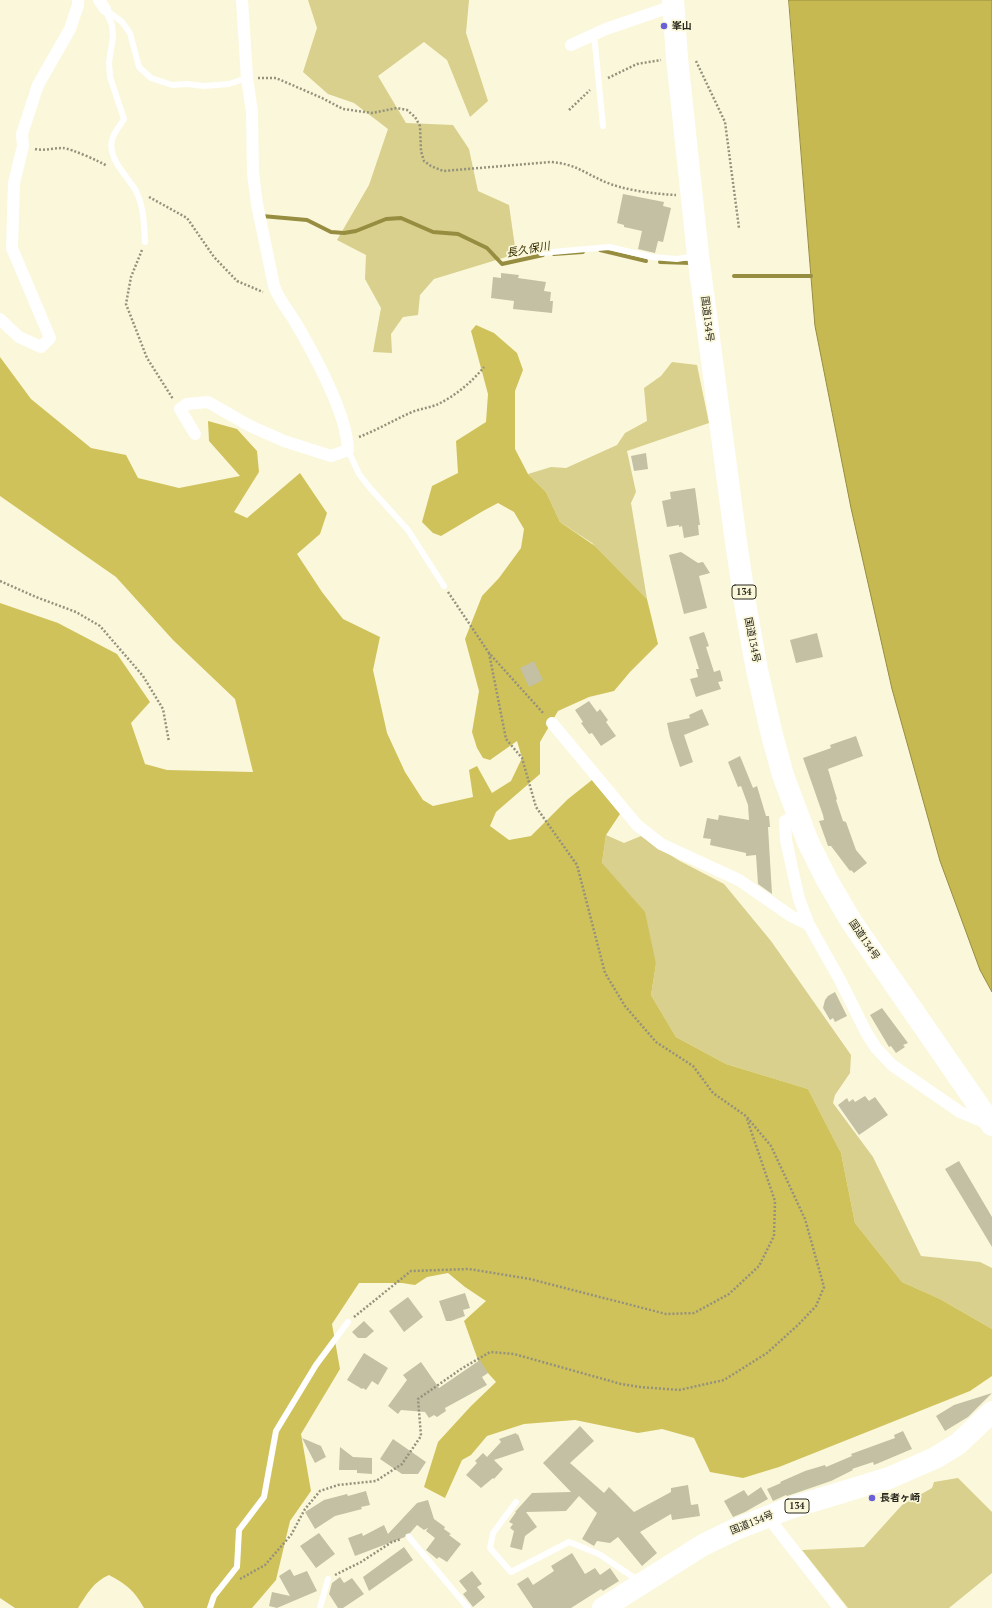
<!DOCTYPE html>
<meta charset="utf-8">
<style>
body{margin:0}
canvas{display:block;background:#fbf7da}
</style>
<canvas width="992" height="1608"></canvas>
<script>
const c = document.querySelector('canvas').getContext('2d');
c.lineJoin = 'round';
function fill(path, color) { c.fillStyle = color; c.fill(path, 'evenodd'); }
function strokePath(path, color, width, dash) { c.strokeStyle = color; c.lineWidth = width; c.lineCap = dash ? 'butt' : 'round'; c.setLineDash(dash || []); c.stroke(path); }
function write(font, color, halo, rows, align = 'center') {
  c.font = font + ' "PT Serif","Noto Sans JP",serif'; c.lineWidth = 3.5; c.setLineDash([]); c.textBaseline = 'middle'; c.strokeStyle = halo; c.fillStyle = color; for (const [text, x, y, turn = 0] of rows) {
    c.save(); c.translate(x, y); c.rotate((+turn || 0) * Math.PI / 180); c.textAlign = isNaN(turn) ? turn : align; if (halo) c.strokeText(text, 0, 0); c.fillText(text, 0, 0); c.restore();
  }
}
fill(new Path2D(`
 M 308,0 L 469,0 L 466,33 L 488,101 L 470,117 L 447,60 L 424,42 L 378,76 L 406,123 L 453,125 L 469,149 L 478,191 L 509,205 L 516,254 L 434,279 L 420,295 L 418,315 L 403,317 L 391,334 L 392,353 L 373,352 L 381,308 L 365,279 L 366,255 L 337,240 L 369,185 L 388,129 L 354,103 L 328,94 L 303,72 L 317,28 Z
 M 672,362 L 697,365 L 709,423 L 627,451 L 636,492 L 631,503 L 647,599 L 592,543 L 560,522 L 546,492 L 528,474 L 551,467 L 566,468 L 617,445 L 625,433 L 647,421 L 644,388 L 661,376 Z
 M 606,835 L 624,843 L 641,836 L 678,860 L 724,884 L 771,941 L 851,1055 L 850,1073 L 835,1095 L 833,1103 L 873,1157 L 921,1256 L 980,1262 L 992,1268 L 992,1329 L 940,1299 L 902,1282 L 855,1223 L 841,1153 L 808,1089 L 726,1064 L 676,1037 L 651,995 L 656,964 L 602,863 Z
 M 958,1478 L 992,1512 L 992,1573 L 949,1608 L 848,1608 L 802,1550 L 864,1547 L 902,1505 L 932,1488 L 934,1482 Z`), '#d8d08c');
fill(new Path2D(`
 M 476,325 L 494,333 L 517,353 L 523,370 L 515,391 L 515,449 L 528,474 L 546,492 L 560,522 L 595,546 L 647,599 L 658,644 L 630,672 L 614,691 L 589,697 L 558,711 L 540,742 L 540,774 L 496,812 L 490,826 L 509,840 L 531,836 L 568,799 L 592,780 L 620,814 L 606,835 L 602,863 L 645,912 L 656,964 L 651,995 L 676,1037 L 726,1064 L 808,1089 L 841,1153 L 855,1223 L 902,1282 L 940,1299 L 992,1329 L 992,1376 L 970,1391 L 779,1467 L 743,1478 L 710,1472 L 694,1438 L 662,1429 L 638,1433 L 575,1420 L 524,1424 L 487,1436 L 471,1455 L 462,1460 L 445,1498 L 424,1487 L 438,1442 L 471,1406 L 496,1382 L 479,1363 L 464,1321 L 486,1301 L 465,1287 L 448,1273 L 427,1277 L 415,1285 L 402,1283 L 359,1283 L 332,1324 L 340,1369 L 301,1434 L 311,1491 L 290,1521 L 276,1580 L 252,1608 L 144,1608 C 135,1591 126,1584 109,1575 C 93,1582 87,1594 78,1608 L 15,1608 L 0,1598 L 0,603 L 58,623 L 117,654 L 150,702 L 131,723 L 145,764 L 167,770 L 253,772 L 235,699 L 173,640 L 116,577 L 0,496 L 0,357 L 31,399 L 91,448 L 126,455 L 138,478 L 179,488 L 240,476 L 209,441 L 208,421 L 237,429 L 257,451 L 259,472 L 234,512 L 247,518 L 300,473 L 327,513 L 320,534 L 297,554 L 322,592 L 343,619 L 380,637 L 373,670 L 387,733 L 405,772 L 423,800 L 433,806 L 473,797 L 469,770 L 477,766 L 492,793 L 511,781 L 522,758 L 517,741 L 490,760 L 483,758 L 477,748 L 472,732 L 479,691 L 465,639 L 482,596 L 499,578 L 521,548 L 524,529 L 514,512 L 498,503 L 483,511 L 441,536 L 433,533 L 422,522 L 432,486 L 458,473 L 456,441 L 486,422 L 488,394 L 471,331 Z`), '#d0c25b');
const water = new Path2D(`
 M 789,0 L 992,0 L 992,992 L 980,970 L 940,861 L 892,689 L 851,508 L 815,326 Z`);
fill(water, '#c7b951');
strokePath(water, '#978d41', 1);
strokePath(new Path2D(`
 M 262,216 L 307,220 L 331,232 L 344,233 L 356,231 L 386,219 L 401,218 L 433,232 L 458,234 L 487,248 L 502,264 L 543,255
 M 600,250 L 646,261
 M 554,254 L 583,252
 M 660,262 L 691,263
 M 734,276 L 811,276`), '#978d41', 4);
fill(new Path2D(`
 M 623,194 L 664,202 L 663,206 L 671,208 L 663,242 L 658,241 L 655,253 L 638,249 L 642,231 L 624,227 L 624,225 L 617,223 Z
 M 501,273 L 519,275 L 518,278 L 546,282 L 544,291 L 551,292 L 550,301 L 553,301 L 552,313 L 513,309 L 514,301 L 491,298 L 493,277 L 501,278 Z
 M 646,453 L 648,469 L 634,471 L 631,456 Z
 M 695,488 L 700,525 L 698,525 L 699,535 L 684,538 L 682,526 L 679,527 L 679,525 L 667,527 L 662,501 L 671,499 L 670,492 Z
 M 681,552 L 698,563 L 703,562 L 710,573 L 699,576 L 707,608 L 684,614 L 669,555 Z
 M 704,632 L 709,646 L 706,647 L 714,672 L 720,670 L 723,681 L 718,682 L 721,689 L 696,697 L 690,679 L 698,677 L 696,669 L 699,669 L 689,637 Z
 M 817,633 L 823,657 L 796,663 L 790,640 Z
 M 534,661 L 543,680 L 529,687 L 520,668 Z
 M 589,701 L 597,712 L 600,709 L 608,720 L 606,722 L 616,736 L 601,746 L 592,733 L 589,734 L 581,723 L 583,722 L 575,710 Z
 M 702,709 L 709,725 L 684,735 L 693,762 L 680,767 L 670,737 L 667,723 L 690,718 L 689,715 Z
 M 856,736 L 863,756 L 828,769 L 837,799 L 836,800 L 843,821 L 846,822 L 856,850 L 867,863 L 854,873 L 851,870 L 850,871 L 831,846 L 828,846 L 819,821 L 824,820 L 823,815 L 803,758 L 831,748 L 830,745 Z
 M 740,756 L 753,788 L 757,786 L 766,816 L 769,816 L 770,827 L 768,827 L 772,894 L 758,884 L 756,855 L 746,856 L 746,853 L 710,845 L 711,839 L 703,838 L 707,818 L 718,820 L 719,815 L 749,820 L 748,805 L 741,786 L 738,787 L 728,762 Z
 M 835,992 L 847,1016 L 835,1022 L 833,1018 L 830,1020 L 823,1008 L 825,1000 L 828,996 Z
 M 882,1008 L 908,1043 L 903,1045 L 905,1047 L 896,1053 L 891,1046 L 889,1047 L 870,1015 Z
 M 865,1096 L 869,1101 L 875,1097 L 888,1115 L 859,1135 L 838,1105 L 847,1098 L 849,1102 L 853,1099 L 855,1102 Z
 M 959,1161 L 992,1217 L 992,1247 L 945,1169 Z
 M 465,1293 L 470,1308 L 463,1310 L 465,1316 L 451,1321 L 446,1321 L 439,1301 Z
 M 408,1297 L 423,1317 L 404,1332 L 389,1311 Z
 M 364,1321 L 374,1331 L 366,1338 L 358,1338 L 352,1332 Z
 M 364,1353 L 388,1368 L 378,1385 L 372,1381 L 366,1390 L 363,1388 L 362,1389 L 347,1380 Z
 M 480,1360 L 488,1373 L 482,1377 L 487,1385 L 445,1408 L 446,1411 L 437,1417 L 434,1415 L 429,1418 L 425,1412 L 401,1410 L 398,1414 L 388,1406 L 407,1380 L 403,1375 L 421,1362 L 439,1388 Z
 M 992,1393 L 968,1417 L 945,1431 L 936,1416 L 954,1405 Z
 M 580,1426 L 594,1441 L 570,1463 L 604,1493 L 609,1487 L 634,1512 L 671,1492 L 671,1488 L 688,1485 L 691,1505 L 698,1504 L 700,1516 L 672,1520 L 671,1514 L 640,1532 L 657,1553 L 642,1566 L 618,1537 L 610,1543 L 597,1541 L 594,1546 L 582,1539 L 597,1513 L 579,1496 L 566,1511 L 526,1512 L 537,1527 L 525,1536 L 522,1550 L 510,1547 L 514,1531 L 510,1528 L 513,1524 L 509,1522 L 516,1512 L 515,1512 L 532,1493 L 571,1492 L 543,1463 Z
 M 903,1431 L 912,1449 L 874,1465 L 873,1462 L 852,1469 L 853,1470 L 831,1481 L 799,1492 L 787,1496 L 786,1495 L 773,1501 L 767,1489 L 781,1483 L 780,1482 L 805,1471 L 825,1465 L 826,1467 L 852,1456 L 851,1454 L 895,1438 L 894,1435 Z
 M 516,1433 L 517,1435 L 518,1434 L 524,1450 L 494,1460 L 503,1469 L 494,1479 L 493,1478 L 481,1488 L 466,1475 L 477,1463 L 475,1461 L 483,1453 L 487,1457 L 501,1442 L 499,1439 Z
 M 302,1438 L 321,1446 L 326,1457 L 315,1463 Z
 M 393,1439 L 426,1462 L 418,1474 L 402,1474 L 380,1459 Z
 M 340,1447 L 353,1457 L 372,1458 L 372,1474 L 357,1473 L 357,1470 L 339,1470 Z
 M 761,1487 L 768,1499 L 745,1512 L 733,1517 L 724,1501 L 744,1490 L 748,1496 Z
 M 366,1491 L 370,1505 L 361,1507 L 362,1509 L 335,1516 L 315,1529 L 305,1512 L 324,1500 L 347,1494 L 348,1496 Z
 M 428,1500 L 434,1519 L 445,1527 L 444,1529 L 451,1534 L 449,1535 L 461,1544 L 447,1562 L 439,1557 L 437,1559 L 426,1550 L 435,1538 L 426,1531 L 428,1528 L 424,1530 L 417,1525 L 410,1533 L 406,1534 L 405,1537 L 355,1556 L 348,1538 L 362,1533 L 363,1536 L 384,1525 L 388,1534 L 417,1503 Z
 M 319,1533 L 335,1554 L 316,1568 L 300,1546 Z
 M 404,1547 L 413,1560 L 369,1591 L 363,1577 Z
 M 572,1553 L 585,1574 L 595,1568 L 600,1575 L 610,1568 L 619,1581 L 603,1591 L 601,1589 L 571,1608 L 533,1608 L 517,1584 L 528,1577 L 533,1585 L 554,1571 L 551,1566 Z
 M 290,1569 L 294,1576 L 307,1571 L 317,1591 L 277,1608 L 269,1606 L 272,1592 L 290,1596 L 279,1576 Z
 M 472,1571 L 482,1584 L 477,1587 L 485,1597 L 473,1607 L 463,1594 L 467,1591 L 459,1581 Z
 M 340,1577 L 344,1583 L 352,1578 L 364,1594 L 343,1608 L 338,1608 L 329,1594 L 332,1583 Z`), '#c3c0a4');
strokePath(new Path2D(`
 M 696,61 L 725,122 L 739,228
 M 258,78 L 276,78 L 322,98 L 343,109 L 372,113 L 397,108 L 407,110 L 415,117 L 420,126 L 421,151 L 424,161 L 431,166 L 443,171 L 551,162 C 575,164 583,172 603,181 C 622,190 655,194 676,195
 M 608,78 L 637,64 L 661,60
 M 569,110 L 590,90
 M 35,149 C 45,151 54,148 63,148 C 72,149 99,161 107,166
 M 149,197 L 187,218 L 214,257 L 237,281 L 263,292
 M 142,250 L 131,277 L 126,304 L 147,358 L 173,399
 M 359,437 C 377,430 394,420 412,412 C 420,409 428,408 436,405 C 454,397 472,382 484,367
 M 0,581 L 36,597 L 76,612 L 100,626 L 143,676 L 163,709 L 169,742
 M 448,592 L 489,653 L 544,714
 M 354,1317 L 411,1271 L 469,1269 L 530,1279 L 666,1314 L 694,1313 L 729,1294 L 759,1266 L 774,1236 L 775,1201 L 747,1119
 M 335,1575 L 361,1562 L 392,1542 L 401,1539
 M 240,1579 L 265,1565 L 291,1535 L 305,1509 L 320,1491 L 338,1485 L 376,1481 L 402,1464 L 421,1436 L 418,1399 L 461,1369 L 490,1352 L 514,1354 L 621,1384 L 640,1387 L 679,1390 L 724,1380 L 767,1353 L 799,1324 L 816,1306 L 824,1287 L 805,1219 L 771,1146 L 746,1116 L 713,1093 L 693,1066 L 656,1042 L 625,1006 L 605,973 L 577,865 L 536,807 L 522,758 L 506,739 L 489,653`), '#94917d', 2.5, [2, 2]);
strokePath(new Path2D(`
 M 105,9 L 112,25 L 113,37 L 109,62 L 110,77 L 124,119 C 121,124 115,131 113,137 C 105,157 127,175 136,191 C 144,207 144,225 145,242
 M 106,10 L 122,22 L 130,33 L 139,67 L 151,78 L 172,85 L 187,84 L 204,86 L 229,84 L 247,78
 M 594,34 L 603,126
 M 541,253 L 609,247 L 652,257 L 677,259 L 695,256
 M 348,450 L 359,474 L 370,488 L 408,530 L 444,586
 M 516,1502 L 493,1533 L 490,1548 L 511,1572 L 569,1542 L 599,1554 L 639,1581
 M 409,1537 L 468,1608
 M 210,1608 L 214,1596 L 237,1567 L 239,1530 L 264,1497 L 276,1431 L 316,1365 L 348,1322
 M 320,1608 L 328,1579`), '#fff', 6);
strokePath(new Path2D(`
 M 99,0 L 105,9
 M 571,45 L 606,29 L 673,6
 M 0,319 L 19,337 L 41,347 L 50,338 L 12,248 L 14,183 L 23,146 L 22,134 L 38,85 L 70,29 L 78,5 L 78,0
 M 195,434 L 180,409 L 187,404 L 208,402 L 250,426 L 284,441 L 331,456 L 348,450 C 347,415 315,356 297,325 C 289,311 280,302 274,286 L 257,204 L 253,173 L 252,112 L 247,78 L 242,0
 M 552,723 L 637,825 L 661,844 L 739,880 L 791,916 L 809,925
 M 797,815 L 785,821 L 786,840 L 792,868 L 799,899 L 809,925 L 840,980 L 866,1032 L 876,1048 L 892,1065 L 960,1112 L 989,1124
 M 767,1516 L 839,1608`), '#fff', 12);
strokePath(new Path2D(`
 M 673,0 L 677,58 L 698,255 L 736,542 L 746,609 L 757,670 L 772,735 L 783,775 L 808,842 L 827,880 L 851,921 L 992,1125
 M 603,1608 L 703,1545 L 736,1529 L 790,1508 L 889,1478 L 935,1458 L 958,1444 L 992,1412`), '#fff', 22);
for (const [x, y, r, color] of [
 [664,26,4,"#6860d9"],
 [872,1498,4,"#6860d9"]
]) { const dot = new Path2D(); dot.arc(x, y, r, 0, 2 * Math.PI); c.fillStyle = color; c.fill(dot); strokePath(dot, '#fbf7da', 1.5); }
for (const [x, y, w] of [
 [744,592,24],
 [797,1506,24]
]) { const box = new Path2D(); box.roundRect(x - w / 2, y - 7, w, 14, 3); c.fillStyle = '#fbf7da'; c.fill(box); strokePath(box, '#28271c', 1); }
write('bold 9px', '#28271c', null, [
 ["134",744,592],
 ["134",797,1506]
]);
write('bold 10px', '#28271c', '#fbf7da', [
 ["峯山",672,26],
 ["長者ヶ崎",880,1498]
], 'left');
write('10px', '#28271c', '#fbf7da', [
 ["国道134号",707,319,83],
 ["国道134号",752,640,79],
 ["国道134号",864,940,56],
 ["国道134号",752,1523,-22]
]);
write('italic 11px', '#363002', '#fbf7da', [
 ["長久保川",528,250,-10]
]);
</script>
